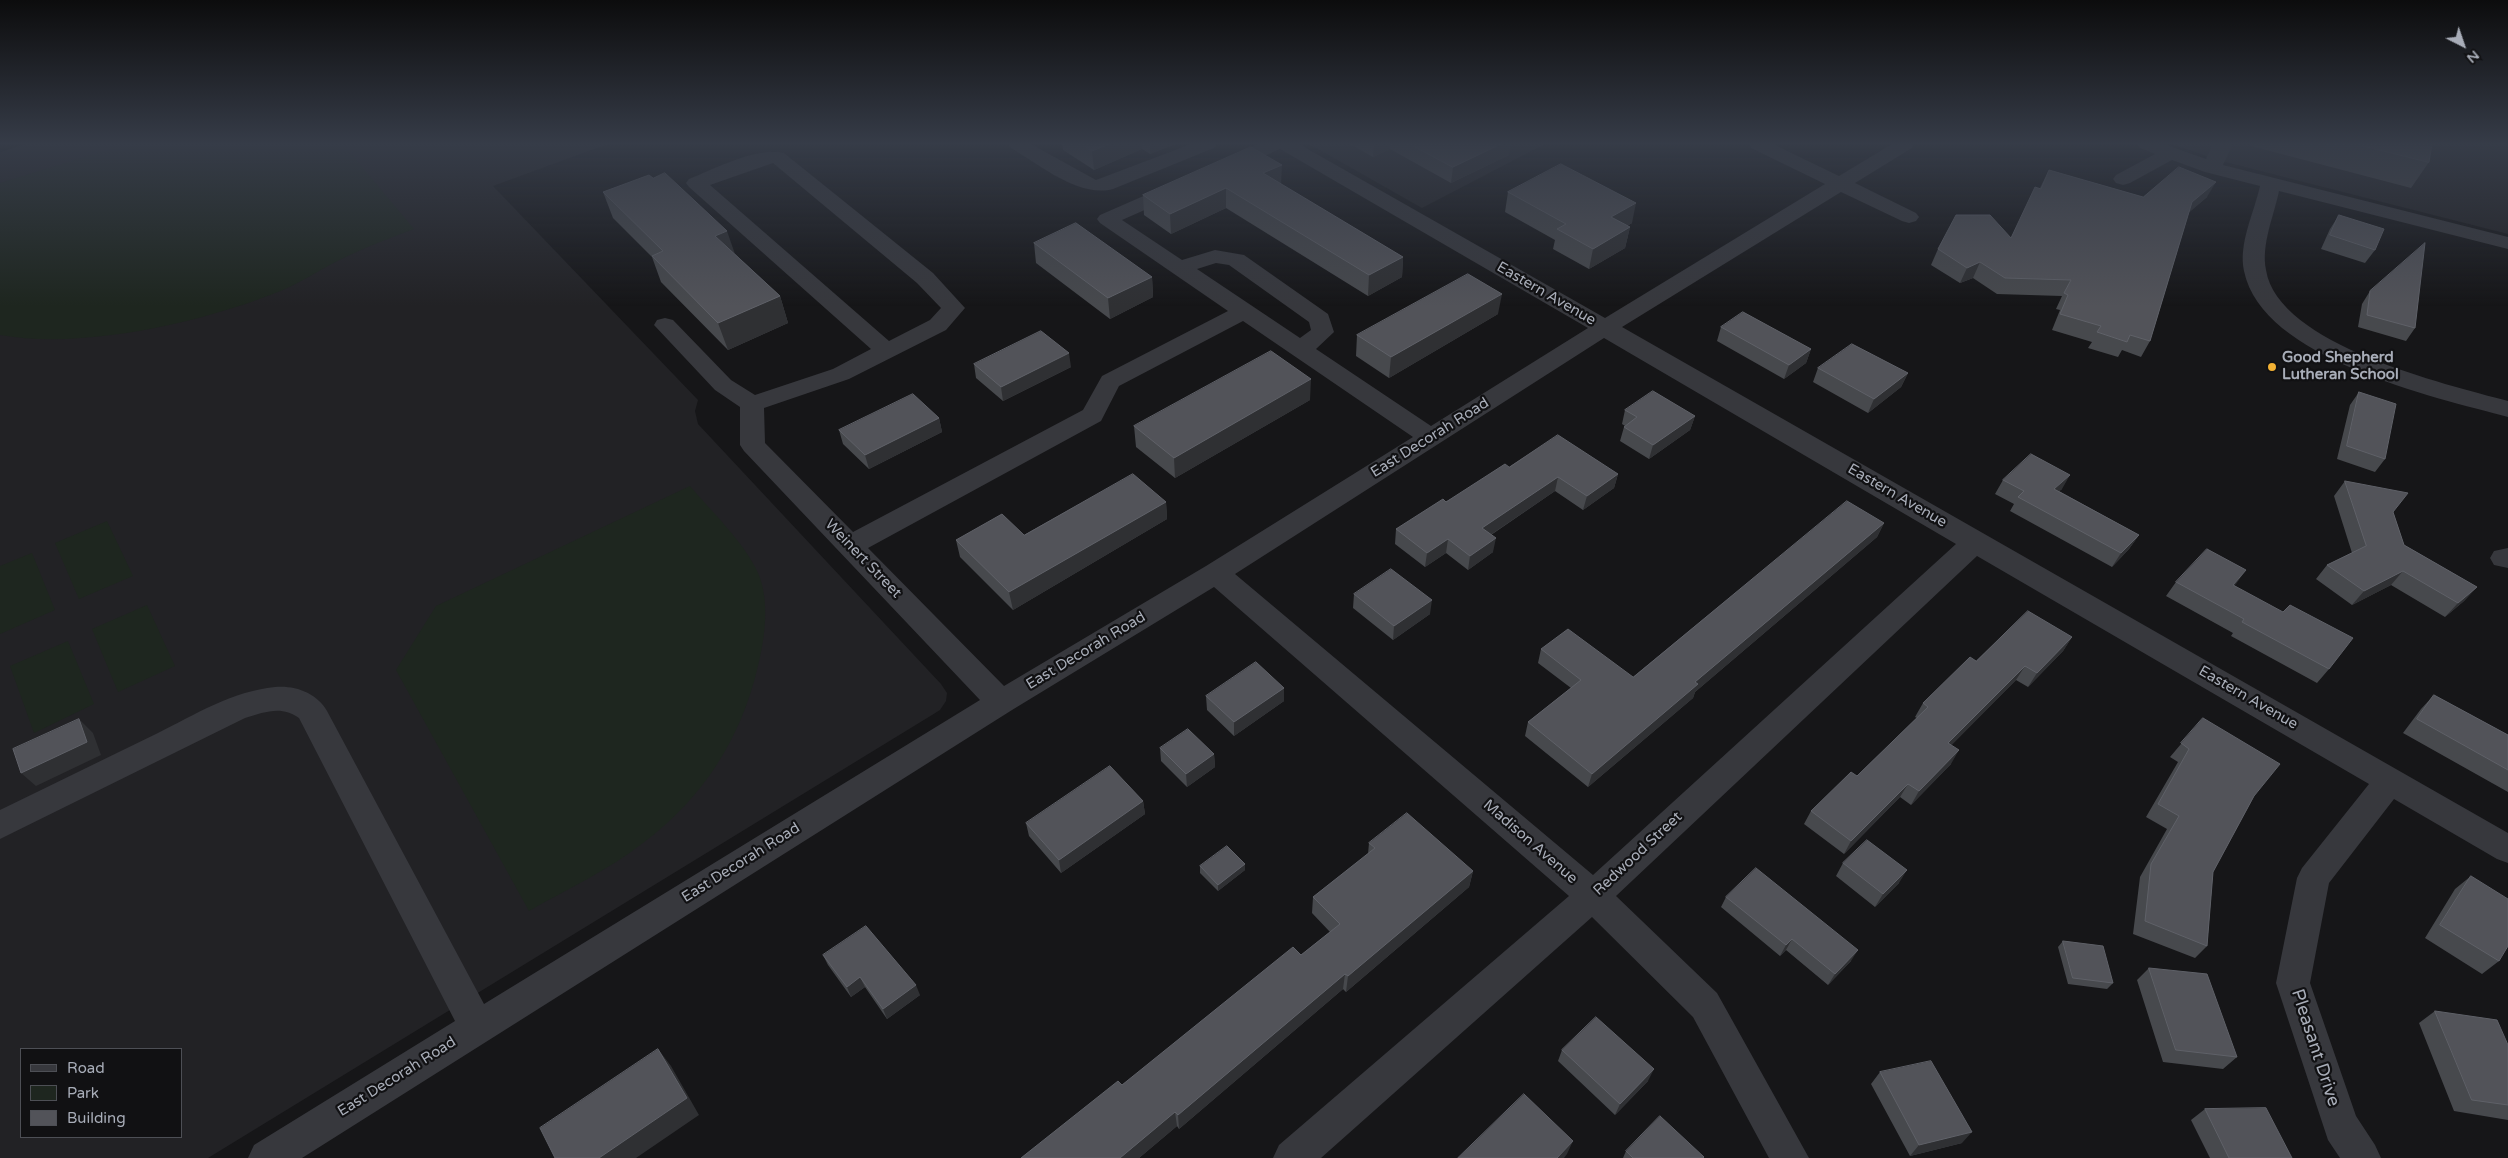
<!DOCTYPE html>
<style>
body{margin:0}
#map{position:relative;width:2508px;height:1158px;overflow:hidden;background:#161618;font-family:"Varela Round",sans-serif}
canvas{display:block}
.legend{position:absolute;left:20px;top:1048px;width:162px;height:90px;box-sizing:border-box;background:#111113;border:1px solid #4d4f55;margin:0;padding:6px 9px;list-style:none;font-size:15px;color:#a8adb8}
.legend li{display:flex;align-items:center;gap:10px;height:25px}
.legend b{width:25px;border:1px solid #4d4f55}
.north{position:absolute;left:2438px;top:20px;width:50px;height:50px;-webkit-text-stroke:4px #111113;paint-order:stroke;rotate:139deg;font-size:14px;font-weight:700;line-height:20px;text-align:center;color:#a8adb8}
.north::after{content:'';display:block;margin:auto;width:18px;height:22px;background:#a8adb8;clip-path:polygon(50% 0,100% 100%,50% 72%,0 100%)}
</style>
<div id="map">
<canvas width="2508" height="1158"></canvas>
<ul class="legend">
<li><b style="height:6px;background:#37383d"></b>Road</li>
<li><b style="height:14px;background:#1e261f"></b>Park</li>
<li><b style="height:14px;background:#525359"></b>Building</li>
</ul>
<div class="north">N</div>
</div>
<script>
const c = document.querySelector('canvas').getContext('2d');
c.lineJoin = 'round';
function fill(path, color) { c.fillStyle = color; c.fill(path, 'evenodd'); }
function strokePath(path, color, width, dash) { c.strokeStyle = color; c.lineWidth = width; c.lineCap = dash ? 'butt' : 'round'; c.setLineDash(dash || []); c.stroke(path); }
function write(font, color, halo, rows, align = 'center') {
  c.font = font + ' "Varela Round",sans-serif'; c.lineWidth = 4.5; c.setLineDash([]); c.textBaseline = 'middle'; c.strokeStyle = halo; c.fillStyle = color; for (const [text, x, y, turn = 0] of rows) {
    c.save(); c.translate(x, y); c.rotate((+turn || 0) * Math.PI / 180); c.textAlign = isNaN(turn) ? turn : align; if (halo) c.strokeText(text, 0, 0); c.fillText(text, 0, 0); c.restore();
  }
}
fill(new Path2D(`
 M 26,144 L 608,144 L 493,186 L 698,400 L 695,411 L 698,424 L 941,684 L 947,693 L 946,701 L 940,710 L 932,715 L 208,1158 L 0,1158 L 0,152 ZM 21,1049 L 181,1049 L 181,1137 L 21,1137 Z
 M 1309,144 L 1545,144 L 1422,208 Z
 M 2172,144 L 2508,144 L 2508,234 L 2217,160 Z`), '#222225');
fill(new Path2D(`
 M 127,144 L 343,144 L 414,229 C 393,237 371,245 350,255 C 327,265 306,280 283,290 C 205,322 84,350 0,335 L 0,183 Z
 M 690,486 C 711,511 745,543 758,573 C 770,601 765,637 758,666 C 741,739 703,798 643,843 C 609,870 567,889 529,911 L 396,670 L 436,606 Z
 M 107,521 L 133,576 L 79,599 L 55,543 Z
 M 32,553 L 55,610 L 0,634 L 0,566 Z
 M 147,605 L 175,666 L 118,692 L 92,629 Z
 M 68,641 L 94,704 L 34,733 L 10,666 Z`), '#1e261f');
fill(new Path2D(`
 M 1008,144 L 1031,144 L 1096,180 L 1191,144 L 1217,144 L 1214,148 L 1113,189 C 1079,198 1040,165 1011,148 Z
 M 1259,144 L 1299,144 L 1605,318 L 1825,184 L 1751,148 L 1749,144 L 1773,144 L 1839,176 L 1892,144 L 1914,144 L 1912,148 L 1855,183 L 1916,213 L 1919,217 L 1916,221 L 1909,223 L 1902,221 L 1841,192 L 1622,327 L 2508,833 L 2508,863 L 2497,859 L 2394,799 L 2329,883 L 2310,983 L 2356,1116 L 2375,1145 L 2381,1158 L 2340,1158 L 2328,1140 L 2276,983 L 2297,878 L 2302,868 L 2369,784 L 1977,556 L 1616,896 L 1717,993 L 1809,1158 L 1769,1158 L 1693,1017 L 1592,917 L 1321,1158 L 1273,1158 L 1279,1145 L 1569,896 L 1214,587 L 1012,710 L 302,1158 L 248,1158 L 254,1145 L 455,1021 L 299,718 C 282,705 264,712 245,718 L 0,839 L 0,810 C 53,784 105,759 158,733 C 194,715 233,691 275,687 C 295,685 317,693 327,711 L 484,1004 L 980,700 L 744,451 L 740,445 L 740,407 L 715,390 L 654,325 L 657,320 L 665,318 L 673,320 L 731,380 L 755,395 L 833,369 L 871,349 L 689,187 L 686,183 L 689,179 C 714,169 758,146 784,153 L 933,273 L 965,308 L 946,330 L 849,379 L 764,408 L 765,443 L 853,532 L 1083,410 L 1102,376 L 1228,311 L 1100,223 L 1097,219 L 1100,215 L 1171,184 L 1178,182 L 1185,184 L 1188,188 L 1185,192 L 1122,220 L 1182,260 L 1215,250 L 1244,255 L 1328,314 L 1334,332 L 1316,349 L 1431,426 L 1588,328 L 1280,149 L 1231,171 L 1217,171 L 1214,167 L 1217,163 ZM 773,163 L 917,283 L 941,308 L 930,320 L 889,341 L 710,185 ZM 1216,263 L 1229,265 L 1309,322 L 1311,330 L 1300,338 L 1197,269 ZM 1243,321 L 1413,437 L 1206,566 L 1004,686 L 868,548 L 1101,421 L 1119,386 ZM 1604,338 L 1956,544 L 1593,875 L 1235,574 Z
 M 2138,144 L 2164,144 L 2206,159 L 2211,148 L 2209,144 L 2230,144 L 2232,146 L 2223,165 L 2508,237 L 2508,249 L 2279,191 C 2274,216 2261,244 2266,270 C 2278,345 2445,384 2508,401 L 2508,417 C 2434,397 2262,359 2244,271 C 2238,244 2254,213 2260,186 L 2205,172 L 2172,160 L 2130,183 L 2123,185 L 2116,183 L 2113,179 L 2116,175 L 2155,154 L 2140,148 Z
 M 2508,548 L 2508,568 L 2494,565 L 2490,558 L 2494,551 Z`), '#37383d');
fill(new Path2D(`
 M 1062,144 L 1175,144 L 1150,154 L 1142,149 L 1094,170 L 1063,150 Z
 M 1350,144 L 1510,144 L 1509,155 L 1451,183 L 1390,149 L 1373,157 Z
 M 2252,144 L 2432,144 L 2429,162 L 2411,188 L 2251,146 Z
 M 1251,147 L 1281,184 L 1403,257 L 1402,277 L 1368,296 L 1226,208 L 1171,234 L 1144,215 L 1143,195 Z
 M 2049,170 L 2143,197 L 2207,197 L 2189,212 L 2150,341 L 2141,357 L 2122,350 L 2118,357 L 2088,348 L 2092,342 L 2052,330 L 2060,310 L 2056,309 L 2062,296 L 1997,294 L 1973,278 L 1960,283 L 1931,265 L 1938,249 L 2011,238 L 2040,188 Z
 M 603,192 L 735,254 L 780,296 L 788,323 L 728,350 L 661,282 L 652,257 L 613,218 Z
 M 1508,192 L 1632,223 L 1627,226 L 1630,227 L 1625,248 L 1589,269 L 1553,249 L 1555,240 L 1505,212 Z
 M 2339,215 L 2375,250 L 2365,263 L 2321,249 L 2330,229 Z
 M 1034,243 L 1152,277 L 1153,297 L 1110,319 L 1036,263 Z
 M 2370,291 L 2415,328 L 2406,341 L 2358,327 L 2362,304 Z
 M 1498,314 L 1389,378 L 1356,356 L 1357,335 Z
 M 1721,327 L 1811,349 L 1806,363 L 1784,379 L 1717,341 Z
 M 974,364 L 1071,367 L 1003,401 L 976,378 Z
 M 1818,368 L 1908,373 L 1901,387 L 1868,413 L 1813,382 Z
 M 2359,392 L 2385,459 L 2375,472 L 2337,459 L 2350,405 Z
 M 1310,400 L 1175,478 L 1136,447 L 1134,426 Z
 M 1625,410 L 1695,416 L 1690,430 L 1649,459 L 1620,441 L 1624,427 L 1625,426 L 1622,424 Z
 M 939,418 L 942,432 L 869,469 L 843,444 L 839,430 Z
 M 1509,467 L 1618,474 L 1614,488 L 1583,510 L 1555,491 L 1491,535 L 1493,552 L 1468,570 L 1446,553 L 1425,567 L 1395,544 L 1396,529 Z
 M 2003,480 L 2062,489 L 2059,491 L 2139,535 L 2129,549 L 2112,567 L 2010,511 L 2014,504 L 1995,494 Z
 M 2345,481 L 2393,512 L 2404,545 L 2477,587 L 2464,601 L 2445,617 L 2391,585 L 2352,605 L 2316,579 L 2327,565 L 2352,553 L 2334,496 Z
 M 1166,502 L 1167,519 L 1013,610 L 960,557 L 956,540 L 1024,535 Z
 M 1884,523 L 1877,537 L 1695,692 L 1693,698 L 1588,787 L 1525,736 L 1528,722 L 1571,688 L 1538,663 L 1541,649 L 1633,677 Z
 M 2176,582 L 2234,585 L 2329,669 L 2317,683 L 2231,636 L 2233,633 L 2166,596 Z
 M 1354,594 L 1430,614 L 1393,640 L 1353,608 Z
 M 2072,637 L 2063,651 L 2028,687 L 2016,680 L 1951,745 L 1951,764 L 1911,805 L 1900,797 L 1844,854 L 1804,824 L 1811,811 L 1857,776 L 1917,718 L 1915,717 L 1923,703 L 1976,661 Z
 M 1284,688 L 1284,701 L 1234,736 L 1207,710 L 1206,696 Z
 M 2434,695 L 2508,735 L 2508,792 L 2403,733 L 2421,709 Z
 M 2203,718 L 2254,796 L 2213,872 L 2207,946 L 2195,958 L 2133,934 L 2140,877 L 2167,829 L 2146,817 L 2178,762 L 2170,757 Z
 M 1160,748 L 1214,754 L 1215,767 L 1187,787 L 1161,761 Z
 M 1143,801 L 1145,814 L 1061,873 L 1029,836 L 1026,823 Z
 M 1369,843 L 1473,871 L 1469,887 L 1346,992 L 1343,989 L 1179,1129 L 1177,1126 L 1139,1158 L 1021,1158 L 1301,955 L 1330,932 L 1312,913 L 1313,897 L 1368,854 Z
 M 1843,863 L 1899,883 L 1875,907 L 1836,876 Z
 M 1245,864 L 1245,870 L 1218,891 L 1200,873 L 1200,866 Z
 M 2471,876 L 2499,961 L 2482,974 L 2425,938 L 2455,889 Z
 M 1726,897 L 1851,961 L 1828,985 L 1786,950 L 1780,956 L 1721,907 Z
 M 2063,941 L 2113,983 L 2107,989 L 2068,984 L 2058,947 Z
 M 823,955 L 920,995 L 887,1019 L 865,987 L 851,997 L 828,965 Z
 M 2149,968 L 2237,1057 L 2223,1069 L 2163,1062 L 2137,980 Z
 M 2435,1011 L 2508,1045 L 2508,1120 L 2454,1111 L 2419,1023 Z
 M 1562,1050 L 1648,1081 L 1615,1115 L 1558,1061 Z
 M 1880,1072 L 1962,1143 L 1910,1156 L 1871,1084 Z
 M 2205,1109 L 2292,1158 L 2210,1158 L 2191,1120 Z
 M 1626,1151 L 1703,1158 L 1623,1158 Z`), '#47494d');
fill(new Path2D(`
 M 1109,144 L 1142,144 L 1142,149 L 1094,170 L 1092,151 Z
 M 1150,144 L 1175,144 L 1150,154 Z
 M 1374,144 L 1390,144 L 1390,149 L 1373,157 Z
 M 1501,144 L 1510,144 L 1509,155 L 1451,183 L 1453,167 Z
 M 1282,165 L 1281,185 L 1263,173 Z
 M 2216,182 L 2207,197 L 2184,217 L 2192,202 Z
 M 1226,188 L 1226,208 L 1171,234 L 1170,214 Z
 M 1636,203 L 1632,223 L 1606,238 L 1611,217 Z
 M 1630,227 L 1625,248 L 1589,269 L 1593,249 Z
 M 727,231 L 736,257 L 715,236 Z
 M 1403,257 L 1402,277 L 1368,296 L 1369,275 Z
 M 1980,262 L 1973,278 L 1960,283 L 1967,268 Z
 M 1152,277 L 1153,297 L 1110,319 L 1108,298 Z
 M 1502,294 L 1498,314 L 1389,378 L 1391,357 Z
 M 780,296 L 788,323 L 728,350 L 718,323 Z
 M 1811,349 L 1806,363 L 1784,379 L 1789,365 Z
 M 1069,353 L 1071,367 L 1003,401 L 1001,387 Z
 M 1908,373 L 1901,387 L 1868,413 L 1874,399 Z
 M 1311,379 L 1310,400 L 1175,478 L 1174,458 Z
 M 1695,416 L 1690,430 L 1649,459 L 1653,445 Z
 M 939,418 L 942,432 L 869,469 L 865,455 Z
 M 1618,474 L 1614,488 L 1583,510 L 1587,496 Z
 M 2070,475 L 2062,489 L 2046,503 L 2054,489 Z
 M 1558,477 L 1555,491 L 1480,542 L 1482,528 Z
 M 1166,502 L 1167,519 L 1013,610 L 1009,592 Z
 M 1884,523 L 1877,537 L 1695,692 L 1693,698 L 1588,787 L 1592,774 L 1695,682 Z
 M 2139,535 L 2129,549 L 2112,567 L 2121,553 Z
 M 1496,538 L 1493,552 L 1468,570 L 1470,556 Z
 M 1448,539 L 1446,553 L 1425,567 L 1427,553 Z
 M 2246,570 L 2236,584 L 2222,599 L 2233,585 Z
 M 2403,571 L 2391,585 L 2352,605 L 2364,591 Z
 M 2477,587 L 2464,601 L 2445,617 L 2458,603 Z
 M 1432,600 L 1430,614 L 1393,640 L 1394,626 Z
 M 2072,637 L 2063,651 L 2028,687 L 2037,673 Z
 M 2025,666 L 2016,680 L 1940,757 L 1948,743 Z
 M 1284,688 L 1284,701 L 1234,736 L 1234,722 Z
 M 79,719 L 93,733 L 101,755 L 36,786 L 21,773 Z
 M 1959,750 L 1951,764 L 1911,805 L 1919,791 Z
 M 1214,754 L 1215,767 L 1187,787 L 1186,774 Z
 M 1908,784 L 1900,797 L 1844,854 L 1851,841 Z
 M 1143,801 L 1145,814 L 1061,873 L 1059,860 Z
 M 1245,864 L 1245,870 L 1218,891 L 1218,885 Z
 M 1907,870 L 1899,883 L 1875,907 L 1883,894 Z
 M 1473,871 L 1469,887 L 1346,992 L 1348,976 Z
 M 1792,939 L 1786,950 L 1780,956 L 1786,945 Z
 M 1858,950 L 1851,961 L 1828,985 L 1835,974 Z
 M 1345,974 L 1343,989 L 1179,1129 L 1178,1115 Z
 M 860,977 L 865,987 L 851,997 L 847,987 Z
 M 916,985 L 920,995 L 887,1019 L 883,1009 Z
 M 658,1049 L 671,1066 L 699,1115 L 636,1158 L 599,1158 Z
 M 1654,1069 L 1648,1081 L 1615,1115 L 1620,1104 Z
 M 1175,1112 L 1177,1126 L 1139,1158 L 1120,1158 Z
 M 1972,1132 L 1962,1143 L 1910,1156 L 1919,1145 Z
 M 1573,1141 L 1567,1154 L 1564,1158 L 1557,1158 Z`), '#2f3033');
const building = new Path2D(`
 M 1082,144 L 1109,144 L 1092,151 Z
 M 1410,144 L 1501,144 L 1453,167 Z
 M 2356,144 L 2432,144 L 2429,162 Z
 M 1251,147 L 1282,165 L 1263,173 L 1403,257 L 1369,275 L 1226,188 L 1170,214 L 1143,195 Z
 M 1561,164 L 1636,203 L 1611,217 L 1630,227 L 1593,249 L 1557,229 L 1566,224 L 1508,192 Z
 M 2179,167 L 2216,182 L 2192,202 L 2150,341 L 2130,335 L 2127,342 L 2097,332 L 2101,326 L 2060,314 L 2068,295 L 2064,293 L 2071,280 L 2005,278 L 1980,262 L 1967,268 L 1938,249 L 1956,215 L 1990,215 L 2011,238 L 2035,187 L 2041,189 L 2049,170 L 2143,197 Z
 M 665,173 L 727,231 L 715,236 L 780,296 L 718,323 L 652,256 L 663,251 L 603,192 L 649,175 L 653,178 Z
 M 2339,215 L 2384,229 L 2375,250 L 2330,235 Z
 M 1076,223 L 1152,277 L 1108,298 L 1034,243 Z
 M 2425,243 L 2415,328 L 2367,315 L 2370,291 Z
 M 1468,274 L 1502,294 L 1391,357 L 1357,335 Z
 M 1743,312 L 1811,349 L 1789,365 L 1721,327 Z
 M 1041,331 L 1069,353 L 1001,387 L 974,364 Z
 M 1852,344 L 1908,373 L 1874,399 L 1818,368 Z
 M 1271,351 L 1311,379 L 1174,458 L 1134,426 Z
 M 1653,391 L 1695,416 L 1653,445 L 1624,427 L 1637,417 L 1625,410 Z
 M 2359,392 L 2396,404 L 2385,459 L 2347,446 Z
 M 913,394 L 939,418 L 865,455 L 839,430 Z
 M 1558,435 L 1618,474 L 1587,496 L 1558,477 L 1482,528 L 1496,538 L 1470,556 L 1448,539 L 1427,553 L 1396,529 L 1443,499 L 1446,502 L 1505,464 L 1509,467 Z
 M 2031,454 L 2070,475 L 2054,489 L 2139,535 L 2121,553 L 2018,497 L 2024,491 L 2003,480 Z
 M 1133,474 L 1166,502 L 1009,592 L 956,540 L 1002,514 L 1024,535 Z
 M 2345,481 L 2408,493 L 2393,512 L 2404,545 L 2477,587 L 2458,603 L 2403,571 L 2364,591 L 2327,565 L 2366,546 Z
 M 1847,501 L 1884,523 L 1695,682 L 1698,684 L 1592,774 L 1528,722 L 1581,680 L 1541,649 L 1568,629 L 1633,677 Z
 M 2207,549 L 2246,570 L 2233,585 L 2283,612 L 2290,605 L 2353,638 L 2329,669 L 2242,622 L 2244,619 L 2176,582 Z
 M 1391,569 L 1432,600 L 1394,626 L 1354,594 Z
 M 2028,611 L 2072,637 L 2037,673 L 2025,666 L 1948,743 L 1959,750 L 1919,791 L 1908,784 L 1851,841 L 1811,811 L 1851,772 L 1857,776 L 1928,707 L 1923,703 L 1970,657 L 1976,661 Z
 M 1256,662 L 1284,688 L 1234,722 L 1206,696 Z
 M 2434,695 L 2508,735 L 2508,770 L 2417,719 Z
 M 2203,718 L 2280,764 L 2254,796 L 2213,872 L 2207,946 L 2145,921 L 2151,864 L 2179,816 L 2158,804 L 2189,749 L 2181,743 Z
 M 79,719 L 87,742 L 21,773 L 13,749 Z
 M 1188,729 L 1214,754 L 1186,774 L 1160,748 Z
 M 1110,766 L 1143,801 L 1059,860 L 1026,823 Z
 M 1407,813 L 1473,871 L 1348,976 L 1345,974 L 1178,1115 L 1175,1112 L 1120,1158 L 1021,1158 L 1118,1081 L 1122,1085 L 1293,947 L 1301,955 L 1340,924 L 1313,897 L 1375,848 L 1369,843 Z
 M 1867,840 L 1907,870 L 1883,894 L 1843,863 Z
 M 1227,846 L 1245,864 L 1218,885 L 1200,866 Z
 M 1756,868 L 1858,950 L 1835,974 L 1792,939 L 1786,945 L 1726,897 Z
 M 2471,876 L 2508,899 L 2508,946 L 2499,961 L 2440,925 Z
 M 866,926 L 916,985 L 883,1009 L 860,977 L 847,987 L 823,955 Z
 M 2063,941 L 2103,946 L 2113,983 L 2073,978 Z
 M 2149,968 L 2207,974 L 2237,1057 L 2176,1050 Z
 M 2435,1011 L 2497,1020 L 2508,1045 L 2508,1105 L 2472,1100 Z
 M 1596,1017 L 1654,1069 L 1620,1104 L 1562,1050 Z
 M 658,1049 L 687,1098 L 599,1158 L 555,1158 L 540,1128 Z
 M 1931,1061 L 1972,1132 L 1919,1145 L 1880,1072 Z
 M 1524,1094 L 1573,1141 L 1557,1158 L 1458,1158 Z
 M 2266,1108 L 2292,1158 L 2229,1158 L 2205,1109 Z
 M 1660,1116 L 1704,1157 L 1703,1158 L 1633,1158 L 1626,1151 Z`);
fill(building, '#525359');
strokePath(building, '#5f6168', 1);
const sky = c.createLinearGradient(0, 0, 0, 306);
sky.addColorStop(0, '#0c0c0d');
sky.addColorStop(0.47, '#363c48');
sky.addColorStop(1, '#363c4800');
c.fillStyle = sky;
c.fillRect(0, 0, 2508, 306);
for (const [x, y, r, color] of [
 [2272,367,5,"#f2b134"]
]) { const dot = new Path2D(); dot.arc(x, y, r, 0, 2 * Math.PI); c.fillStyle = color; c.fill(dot); strokePath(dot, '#111113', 2); }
write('15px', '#a8adb8', '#111113', [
 ["Eastern Avenue",1546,294,30],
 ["East Decorah Road",1430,438,-32],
 ["Eastern Avenue",1897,496,30],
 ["Weinert Street",863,559,46],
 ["East Decorah Road",1086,651,-31],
 ["Eastern Avenue",2248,698,30],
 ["Madison Avenue",1530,842,41],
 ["Redwood Street",1638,854,-43],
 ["East Decorah Road",741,863,-32],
 ["East Decorah Road",397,1077,-32]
]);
write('bold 15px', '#a8adb8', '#111113', [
 ["Good Shepherd",2282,358],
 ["Lutheran School",2282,375]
], 'left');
write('18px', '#a8adb8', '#111113', [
 ["Pleasant Drive",2315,1048,72]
]);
</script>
